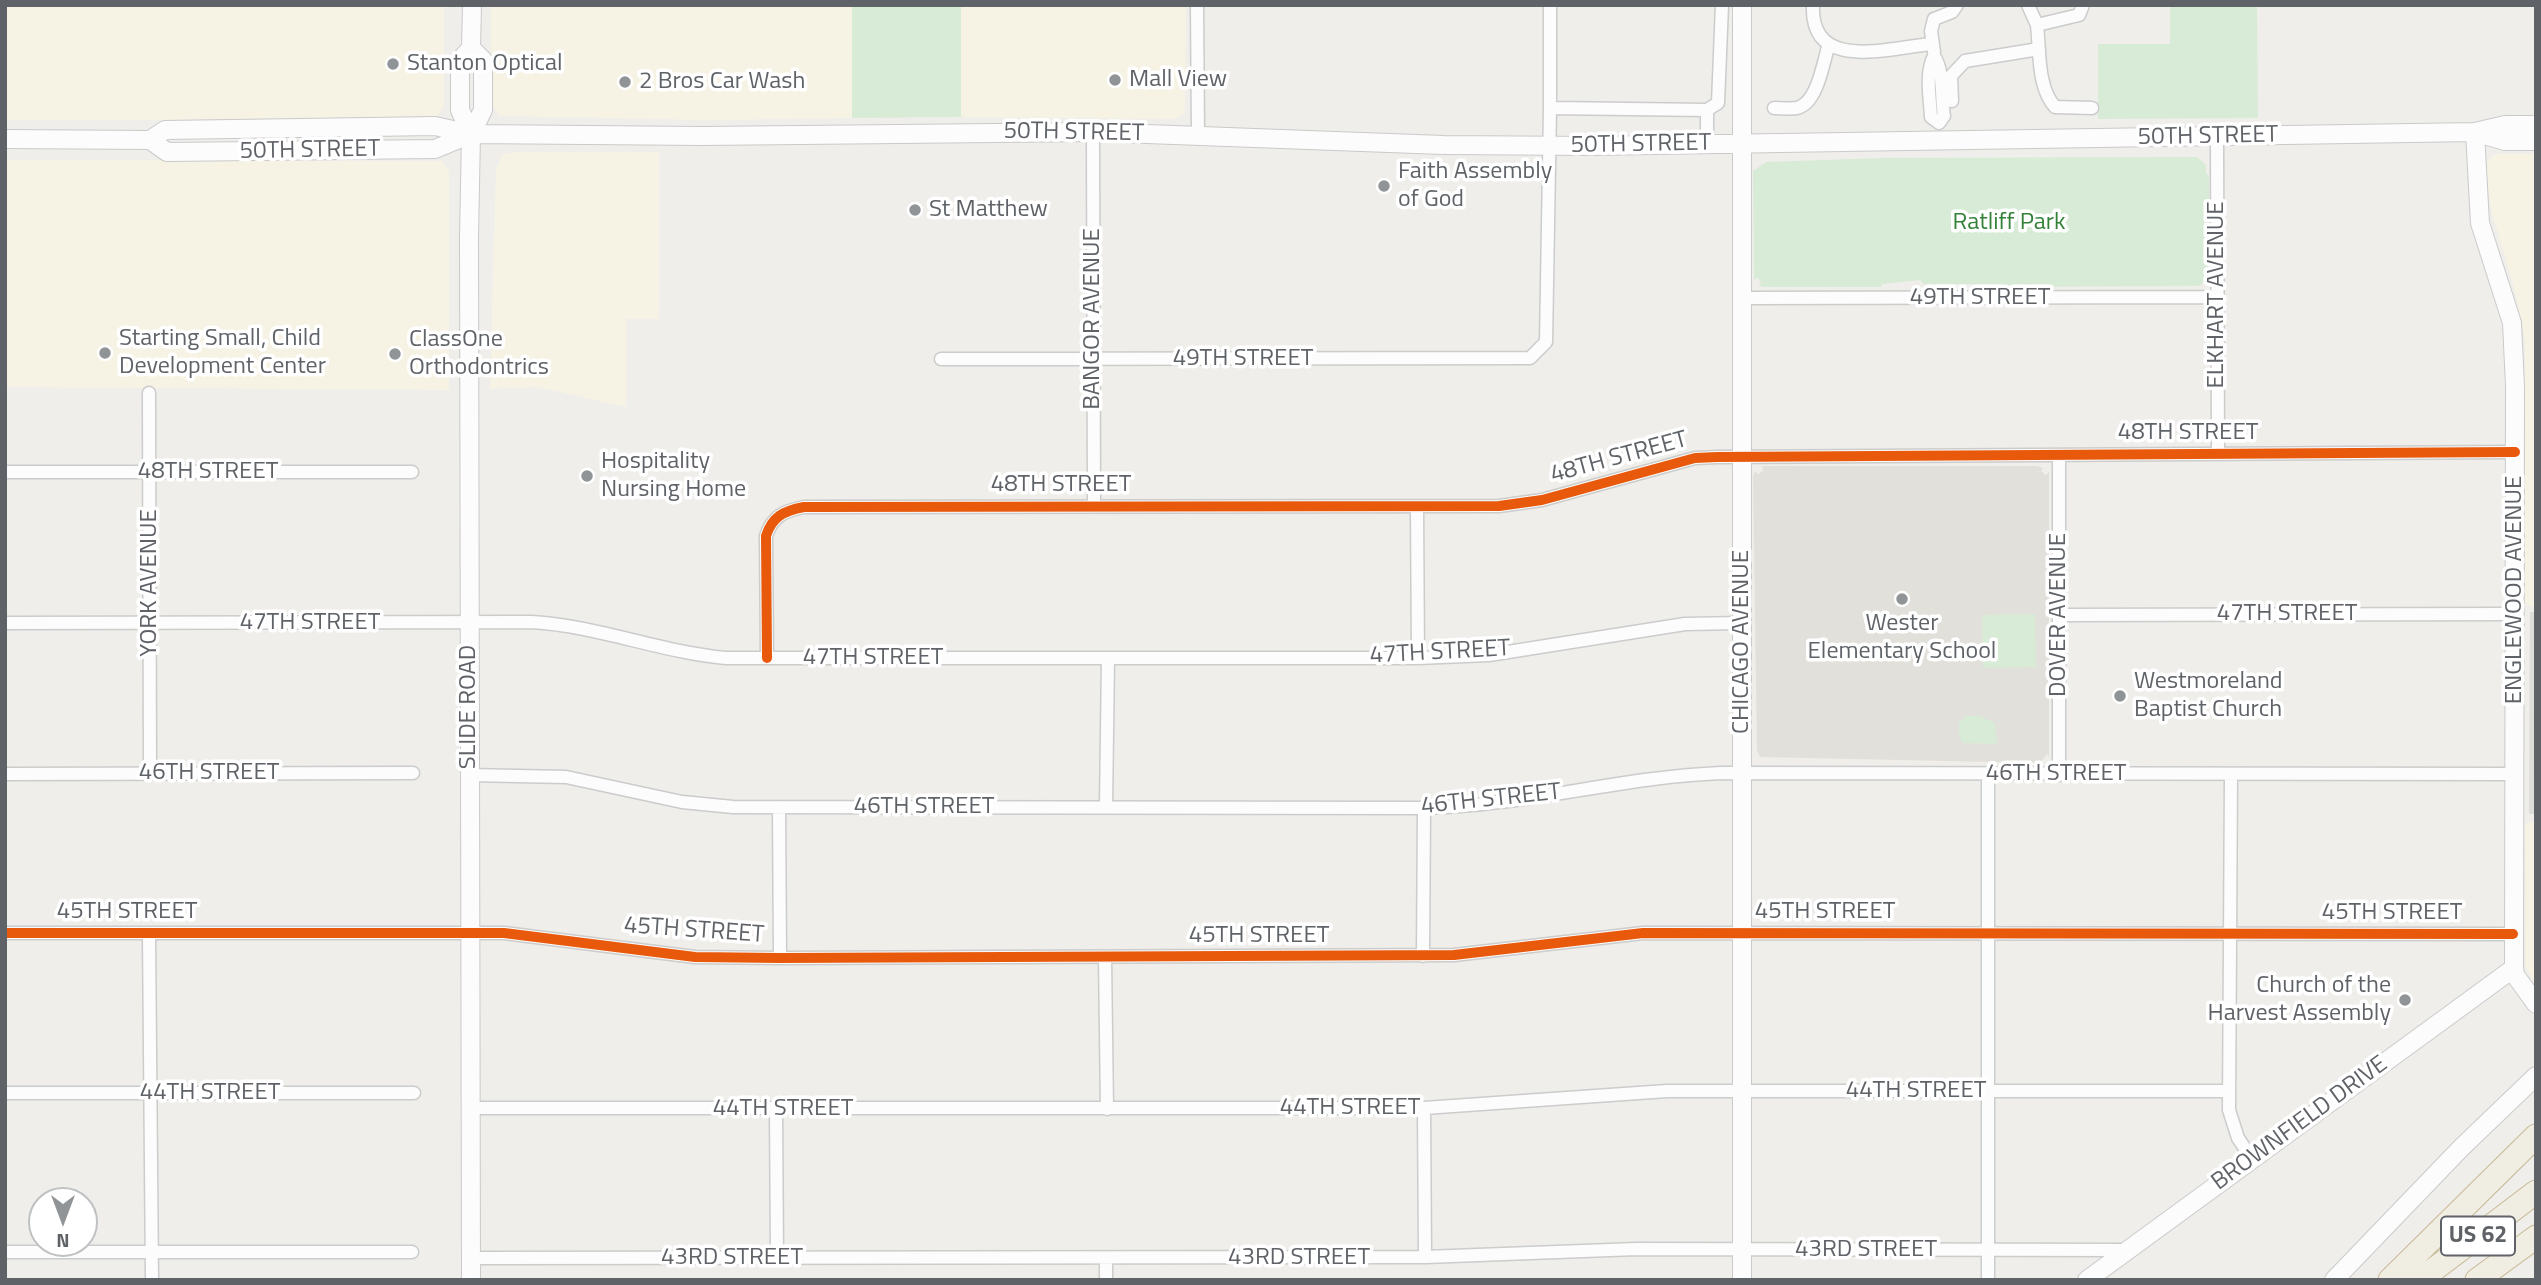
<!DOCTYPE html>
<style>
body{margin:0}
#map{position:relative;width:2541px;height:1285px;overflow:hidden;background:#efeeea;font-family:"Titillium Web",sans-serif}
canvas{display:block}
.frame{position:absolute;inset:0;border:7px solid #5f6368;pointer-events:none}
.north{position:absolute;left:28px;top:1187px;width:70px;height:70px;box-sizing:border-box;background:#fff;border:2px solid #bfc1c3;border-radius:50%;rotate:180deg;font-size:19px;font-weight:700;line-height:28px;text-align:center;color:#5f6368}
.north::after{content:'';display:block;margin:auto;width:24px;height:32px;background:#919496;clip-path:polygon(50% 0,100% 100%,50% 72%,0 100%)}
</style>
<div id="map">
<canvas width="2541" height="1285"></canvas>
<div class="frame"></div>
<div class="north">N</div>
</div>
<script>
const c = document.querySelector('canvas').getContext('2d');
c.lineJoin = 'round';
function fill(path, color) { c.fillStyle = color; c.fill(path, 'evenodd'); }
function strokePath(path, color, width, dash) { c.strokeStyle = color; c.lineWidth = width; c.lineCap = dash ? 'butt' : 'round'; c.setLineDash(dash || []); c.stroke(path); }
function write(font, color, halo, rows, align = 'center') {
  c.font = font + ' "Titillium Web",sans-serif'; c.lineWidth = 7; c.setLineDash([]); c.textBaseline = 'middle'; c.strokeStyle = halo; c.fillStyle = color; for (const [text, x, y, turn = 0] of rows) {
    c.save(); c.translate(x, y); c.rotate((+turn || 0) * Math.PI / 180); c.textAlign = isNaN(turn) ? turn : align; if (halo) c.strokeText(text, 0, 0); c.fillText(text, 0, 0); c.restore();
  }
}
fill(new Path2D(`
 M 5,5 L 444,5 L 444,107 L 438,115 L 428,119 L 5,120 Z
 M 491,5 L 852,5 L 852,118 L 710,120 L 500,116 L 491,104 Z
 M 961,5 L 1186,5 L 1185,112 L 1176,119 L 961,117 Z
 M 514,152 L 659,152 L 659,319 L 626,319 L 626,407 L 538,387 L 490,389 L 496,169 L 502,155 Z
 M 2495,154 L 2536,154 L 2536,606 L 2528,606 L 2525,601 L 2525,339 L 2515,291 L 2491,209 L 2485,164 Z
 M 5,160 L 442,161 L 449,171 L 449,390 L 5,387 Z
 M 2530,822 L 2536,822 L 2536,986 L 2526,967 L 2525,824 Z`), '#f7f3e4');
fill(new Path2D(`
 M 2530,612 L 2536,612 L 2536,814 L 2529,814 Z`), '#dfddda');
fill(new Path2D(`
 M 1762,466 L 2037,466 L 2043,468 L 2041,471 L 2046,475 L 2049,472 L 2049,757 L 2047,754 L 2040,763 L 1760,757 L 1757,751 L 1753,476 L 1755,471 L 1758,474 L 1763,471 Z`), '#e2e0da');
fill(new Path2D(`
 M 852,5 L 961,5 L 961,117 L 852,118 Z
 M 2170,5 L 2257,5 L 2258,118 L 2098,119 L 2098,44 L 2170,44 Z
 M 2197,157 L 2206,165 L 2206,174 L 2209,175 L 2209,220 L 2204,221 L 2204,227 L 2209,228 L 2209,275 L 2200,286 L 1987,287 L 1987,284 L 1924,284 L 1920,280 L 1882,284 L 1881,287 L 1764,287 L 1759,286 L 1761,283 L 1758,278 L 1754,280 L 1753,171 L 1766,162 L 1883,158 Z
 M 2035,614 L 2036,667 L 1983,668 L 1982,615 Z
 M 1967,716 L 1980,716 L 1995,723 L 1997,744 L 1963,743 L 1959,735 L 1959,723 Z`), '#d8ebd6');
const street = new Path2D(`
 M 1197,5 L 1198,135
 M 1550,5 L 1550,108 L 1707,110 L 1718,103 L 1722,5
 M 1813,5 C 1810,75 1894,46 1933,44
 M 2028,5 L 2037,25 L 2079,15 L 2083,5
 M 2037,25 C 2040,51 2037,87 2055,107 L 2092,108
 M 1934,52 L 1931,31 L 1934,19 L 1952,12 L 1957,5
 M 1934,56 C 1944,70 1941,98 1944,116 L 1939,123 L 1931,117 C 1930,98 1925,73 1934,56 Z
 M 1952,101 L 1951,76 L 1965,61 L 2039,49
 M 1774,108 C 1781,108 1790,109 1797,108 C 1818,103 1823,62 1829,44
 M 1707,110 L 1707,144
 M 1093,132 L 1094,506
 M 2217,137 L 2218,454
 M 1741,298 L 2218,297
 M 941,359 L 1530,358 L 1546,342 L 1550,108
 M 149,393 L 150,774
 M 2059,455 L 2059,775
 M 5,472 L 412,472
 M 1417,507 L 1418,658
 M 2059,615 L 2515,614
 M 5,623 L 532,622 C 598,626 660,652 726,658 L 1418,658 L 1489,655 L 1685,624 L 1742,623
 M 767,658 L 766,536 C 772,517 783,511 804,507 L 1499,506 L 1542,500 L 1695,458 L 1717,457 L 2515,452
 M 5,774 L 413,773
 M 2231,774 L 2229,1110 L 2238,1138 L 2252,1159
 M 469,775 L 566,777 L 682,802 L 733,807 L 1424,808 C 1524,806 1621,777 1721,773 L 2514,774
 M 1988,775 L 1988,1280
 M 779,807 L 780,958
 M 1106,807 L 1108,658
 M 5,933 L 504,933 L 695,957 L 780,958 L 1454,955 L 1643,933 L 2513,934
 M 149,933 L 152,1280
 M 1423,956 L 1424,808
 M 1105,958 L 1107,1109
 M 5,1093 L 414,1093
 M 470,1108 L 1424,1108 L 1667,1091 L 2229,1091
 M 1424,1108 L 1425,1257
 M 776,1109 L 777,1258
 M 5,1252 L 412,1252
 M 471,1258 L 1425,1257 L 1636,1249 L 2128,1250
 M 1106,1258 L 1106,1280`);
const secondary = new Path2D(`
 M 2475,132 L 2480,223 L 2512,323 L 2515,386 L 2514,968 L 2515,975 L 2536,1004
 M 2478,133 L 2505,141 L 2536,141
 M 471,134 L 460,110 L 460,60 L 471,48 L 472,5
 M 5,139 L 150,140 L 165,130 L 435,126 L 471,134 L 702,136 L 1093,132 L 1443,145 L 1592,146 L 2475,132 L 2505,125 L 2536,125
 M 150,140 L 167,152 L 435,149 L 471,134
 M 471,1280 L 469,237 L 471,134 L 483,110 L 483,60 L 471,48
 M 1742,1280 L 1742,5
 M 2087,1280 L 2514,968
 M 2334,1280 L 2461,1148 L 2536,1076`);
const highway = new Path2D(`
 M 2390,1280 L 2536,1136
 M 2420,1280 L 2536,1192
 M 2477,1280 L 2536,1237`);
strokePath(street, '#cbcccc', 15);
strokePath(secondary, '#cacacb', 20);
strokePath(highway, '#c8b996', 25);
strokePath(street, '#fdfcfc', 12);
strokePath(secondary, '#fdfcfc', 18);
strokePath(highway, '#f0ede3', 23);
strokePath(new Path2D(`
 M 767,658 L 766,536 C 772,517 783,511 804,507 L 1499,506 L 1542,500 L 1695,458 L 1717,457 L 2515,452
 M 5,933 L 504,933 L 695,957 L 780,958 L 1454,955 L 1643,933 L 2513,934`), '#e8590c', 10);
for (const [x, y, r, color] of [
 [393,64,7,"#919496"],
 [1115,80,7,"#919496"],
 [625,82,7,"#919496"],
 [1384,186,7,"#919496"],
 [915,210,7,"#919496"],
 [105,353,7,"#919496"],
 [395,354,7,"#919496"],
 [587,476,7,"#919496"],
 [1902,599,7,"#919496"],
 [2120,696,7,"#919496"],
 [2405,1000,7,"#919496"]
]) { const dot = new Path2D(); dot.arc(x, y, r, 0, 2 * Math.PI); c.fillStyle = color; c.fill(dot); strokePath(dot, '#fff', 2.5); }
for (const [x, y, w] of [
 [2478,1236,74]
]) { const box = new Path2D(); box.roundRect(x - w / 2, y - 19.5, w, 39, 5); c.fillStyle = '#fff'; c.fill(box); strokePath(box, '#5f6368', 2); }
write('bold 23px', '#5f6368', null, [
 ["US 62",2478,1236]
]);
write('24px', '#5f6368', '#fff', [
 ["Stanton Optical",407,64],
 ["Mall View",1129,80],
 ["2 Bros Car Wash",639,82],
 ["Faith Assembly",1398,172],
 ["of God",1398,200],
 ["St Matthew",929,210],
 ["Starting Small, Child",119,339],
 ["Development Center",119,367],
 ["ClassOne",409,340],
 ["Orthodontrics",409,368],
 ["Hospitality",601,462],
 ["Nursing Home",601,490],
 ["Wester",1902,624,"center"],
 ["Elementary School",1902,652,"center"],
 ["Westmoreland",2134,682],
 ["Baptist Church",2134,710],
 ["Church of the",2391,986,"right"],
 ["Harvest Assembly",2391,1014,"right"]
], 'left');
write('24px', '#5f6368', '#fff', [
 ["50TH STREET",1074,133,1],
 ["50TH STREET",2208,137,-1],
 ["50TH STREET",1641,145,-1],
 ["50TH STREET",310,151,-1],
 ["ELKHART AVENUE",2217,295,-90],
 ["49TH STREET",1980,298],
 ["BANGOR AVENUE",1093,319,-90],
 ["49TH STREET",1243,359],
 ["48TH STREET",2188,433],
 ["48TH STREET",1619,458,-15],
 ["48TH STREET",208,472],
 ["48TH STREET",1061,485],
 ["YORK AVENUE",150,583,-90],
 ["ENGLEWOOD AVENUE",2515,590,-90],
 ["47TH STREET",2287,614],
 ["DOVER AVENUE",2059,615,-90],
 ["47TH STREET",310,623],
 ["CHICAGO AVENUE",1742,642,-90],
 ["47TH STREET",1440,653,-3],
 ["47TH STREET",873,658],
 ["SLIDE ROAD",469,707,-90],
 ["46TH STREET",209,773],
 ["46TH STREET",2056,774],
 ["46TH STREET",1491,800,-6],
 ["46TH STREET",924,807],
 ["45TH STREET",127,912],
 ["45TH STREET",1825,912],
 ["45TH STREET",2392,913],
 ["45TH STREET",694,931,4],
 ["45TH STREET",1259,936],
 ["44TH STREET",1916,1091],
 ["44TH STREET",210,1093],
 ["44TH STREET",1350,1108],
 ["44TH STREET",783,1109],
 ["BROWNFIELD DRIVE",2300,1124,-36],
 ["43RD STREET",1866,1250],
 ["43RD STREET",732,1258],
 ["43RD STREET",1299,1258]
]);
write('24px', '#348238', '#fff', [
 ["Ratliff Park",2009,223]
]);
</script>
